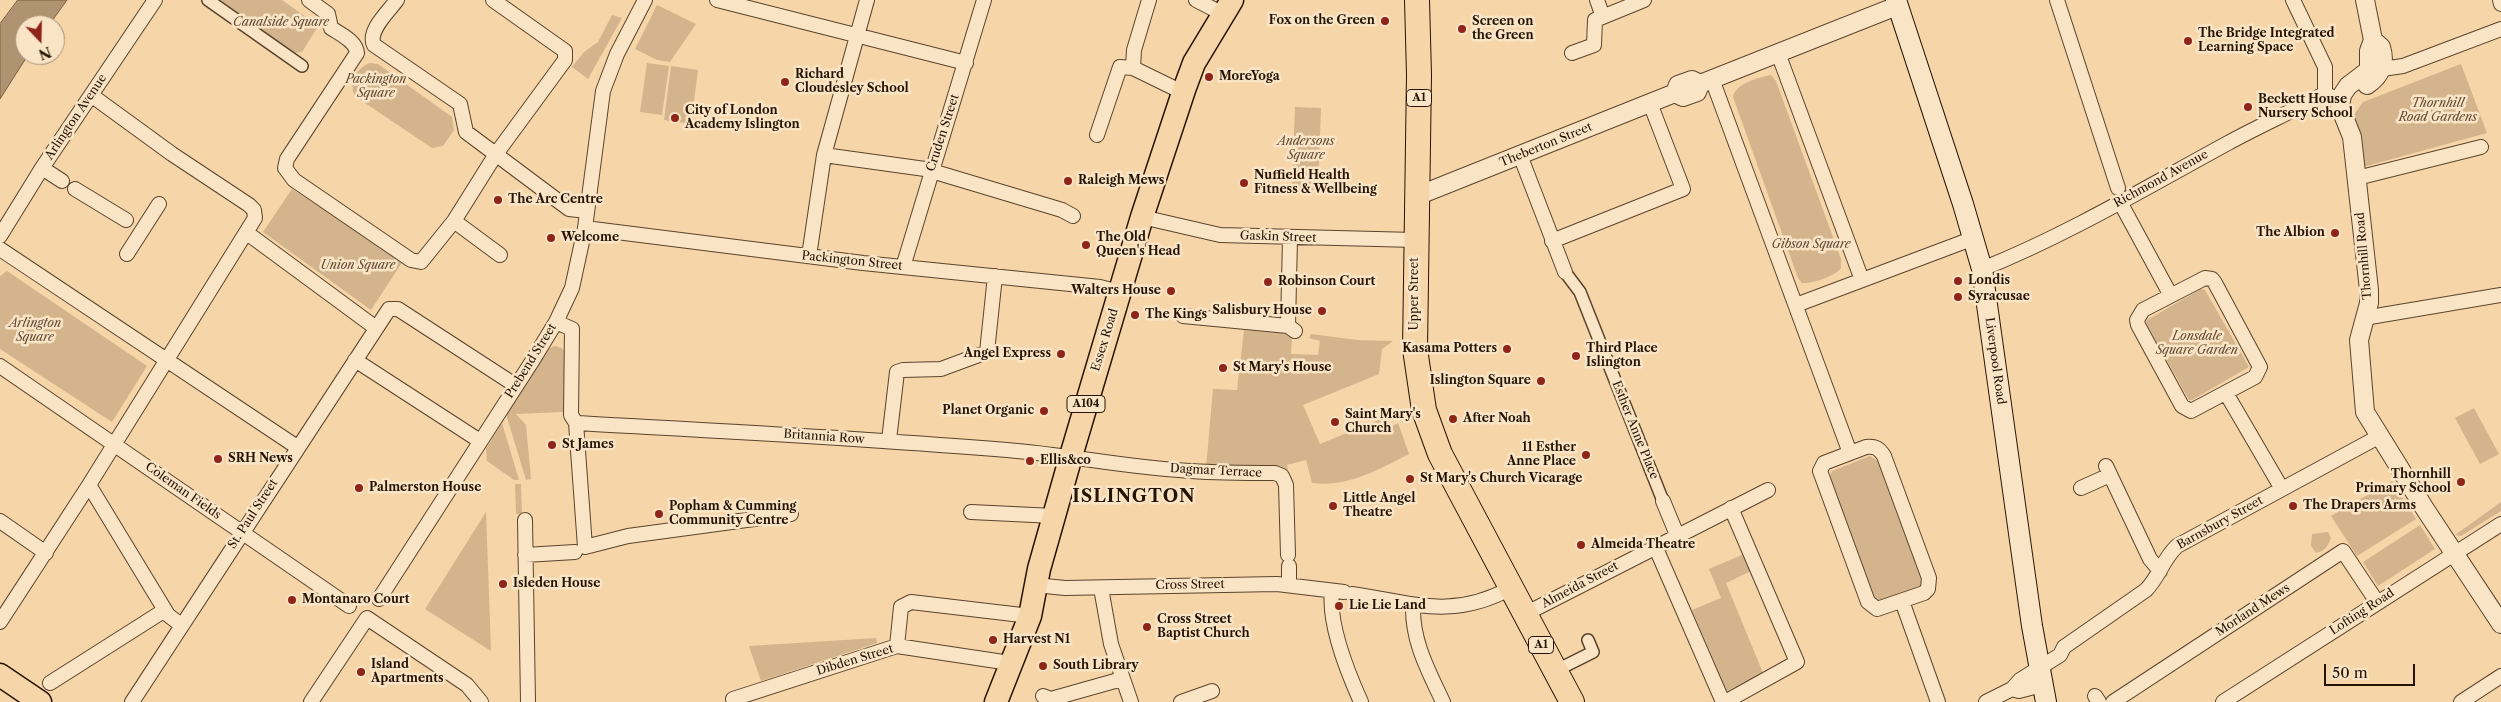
<!DOCTYPE html>
<style>
body{margin:0}
#map{position:relative;width:2501px;height:702px;overflow:hidden;background:#f6d5a8;font-family:"Libre Caslon Text",serif}
canvas{display:block}
.north{position:absolute;left:15px;top:15px;width:50px;height:50px;box-sizing:border-box;background:#f9e4c6;border:1px solid #a59078;border-radius:50%;rotate:159deg;font-size:14px;font-weight:700;line-height:20px;text-align:center;color:#271303}
.north::after{content:'';display:block;margin:auto;width:18px;height:22px;background:#8f2418;clip-path:polygon(50% 0,100% 100%,50% 72%,0 100%)}
.scale{position:absolute;left:2324px;top:664px;width:91px;height:22px;box-sizing:border-box;border:2px solid #271303;border-top:0;padding-left:6px;font-size:15px;line-height:18px;white-space:nowrap;color:#271303;-webkit-text-stroke:4px #f9e4c6;paint-order:stroke}
</style>
<div id="map">
<canvas width="2501" height="702"></canvas>
<div class="north">N</div>
<div class="scale">50 m</div>
</div>
<script>
const c = document.querySelector('canvas').getContext('2d');
c.lineJoin = 'round';
function fill(path, color) { c.fillStyle = color; c.fill(path, 'evenodd'); }
function strokePath(path, color, width, dash) { c.strokeStyle = color; c.lineWidth = width; c.lineCap = dash ? 'butt' : 'round'; c.setLineDash(dash || []); c.stroke(path); }
function write(font, color, halo, rows, align = 'center') {
  c.font = font + ' "Libre Caslon Text",serif'; c.lineWidth = 5; c.setLineDash([]); c.textBaseline = 'middle'; c.strokeStyle = halo; c.fillStyle = color; for (const [text, x, y, turn = 0] of rows) {
    c.save(); c.translate(x, y); c.rotate((+turn || 0) * Math.PI / 180); c.textAlign = isNaN(turn) ? turn : align; if (halo) c.strokeText(text, 0, 0); c.fillText(text, 0, 0); c.restore();
  }
}
fill(new Path2D(`
 M 214,0 L 282,0 L 316,24 L 317,28 L 302,52 L 291,53 Z
 M 657,5 L 696,24 L 670,62 L 657,60 L 635,49 Z
 M 612,15 L 622,18 L 588,79 L 572,67 L 584,52 L 598,42 Z
 M 370,63 L 378,64 L 452,117 L 454,130 L 443,146 L 432,148 L 356,97 C 347,85 357,67 370,63 Z
 M 647,63 L 669,66 L 662,115 L 640,112 Z
 M 2461,64 L 2487,133 L 2363,167 L 2353,116 L 2363,102 Z
 M 671,66 L 698,70 L 691,124 L 664,120 Z
 M 1771,75 L 1776,81 L 1841,259 L 1841,268 C 1836,276 1812,284 1802,283 L 1798,278 L 1733,97 C 1735,84 1759,77 1771,75 Z
 M 1295,107 L 1321,108 L 1318,190 L 1292,190 Z
 M 292,189 L 403,261 L 371,310 L 263,232 Z
 M 7,271 L 147,366 L 112,422 L 0,349 L 0,276 Z
 M 2201,289 L 2205,290 L 2249,367 L 2192,400 L 2189,400 L 2146,323 L 2147,320 Z
 M 1244,330 L 1292,334 L 1291,354 L 1318,355 L 1320,341 L 1309,338 L 1311,334 L 1357,340 L 1393,341 L 1382,349 L 1379,374 L 1303,405 L 1320,444 L 1386,417 L 1391,427 L 1398,423 L 1409,454 C 1380,469 1346,488 1312,483 L 1306,460 L 1287,465 L 1288,470 L 1206,468 L 1213,389 L 1237,390 Z
 M 555,346 L 562,348 L 565,352 L 563,412 L 516,414 L 526,425 L 531,479 L 526,480 L 506,414 L 548,349 Z
 M 2474,408 L 2499,454 L 2480,464 L 2455,418 Z
 M 502,423 L 519,480 L 514,480 L 487,461 L 486,449 Z
 M 1870,456 L 1879,462 L 1923,580 L 1920,586 L 1879,602 L 1872,598 L 1830,476 L 1832,471 Z
 M 2392,481 L 2416,519 L 2357,556 L 2331,516 Z
 M 515,484 L 521,484 L 522,514 L 516,514 Z
 M 2501,502 L 2501,511 L 2461,536 L 2455,535 Z
 M 486,512 L 491,651 L 425,609 Z
 M 2420,525 L 2435,549 L 2378,586 L 2363,562 Z
 M 2328,532 L 2331,538 C 2328,546 2325,551 2316,553 L 2311,546 L 2312,534 Z
 M 1744,554 L 1751,571 L 1726,583 L 1763,673 L 1727,691 L 1692,610 L 1721,598 L 1709,569 Z
 M 876,638 L 877,643 L 761,681 L 749,646 Z`), '#d3b48c');
const water = new Path2D(`
 M 18,0 L 67,0 L 49,25 L 25,25 L 25,55 L 28,55 L 0,99 L 0,24 Z`);
fill(water, '#b09370');
strokePath(water, '#796044', 1);
const pedestrian = new Path2D(`
 M 208,0 L 302,66
 M 1565,272 L 1580,292 L 1663,501
 M 1555,671 L 1593,652 L 1588,640`);
const minor = new Path2D(`
 M 309,0 L 328,14 L 331,28 C 340,34 356,41 357,53 L 287,159 L 285,168 L 294,180 L 411,260 L 421,262 L 454,221 L 496,154 L 565,60 L 565,51 L 493,0
 M 397,0 C 389,11 367,31 374,45 L 460,104 L 466,132 L 569,209 L 587,211
 M 717,0 L 966,63
 M 1149,0 L 1134,50 L 1133,68 L 1174,88 L 1184,90
 M 1196,0 L 1223,14
 M 1597,0 L 1603,17
 M 2057,0 L 2118,188
 M 2293,0 L 2325,67 L 2325,94
 M 2500,0 L 2501,4
 M 1572,53 L 1594,45 L 1595,20 L 1644,0
 M 1778,53 L 1862,280
 M 2382,69 L 2403,66 L 2501,29
 M 1712,79 L 1850,453
 M 1097,135 L 1120,67 L 1133,68
 M 824,155 L 925,169 L 1062,210 L 1073,216
 M 1520,155 L 1565,272
 M 42,168 L 62,181
 M 2357,178 L 2481,147
 M 75,189 L 126,220
 M 2120,202 L 2170,294
 M 1142,217 L 1220,235 L 1415,240
 M 454,221 L 500,255
 M 585,228 L 863,263 L 1100,287 L 1120,292
 M 247,233 L 376,328
 M 0,236 L 42,168 L 155,0
 M 1552,241 L 1683,189 L 1650,103
 M 0,249 L 297,447
 M 127,254 L 159,204
 M 809,256 L 824,155 L 867,0
 M 903,267 L 984,0
 M 1982,269 C 2067,235 2147,187 2228,143 C 2259,126 2291,112 2322,95 L 2328,95 L 2341,100
 M 2205,278 L 2212,279 L 2215,283 L 2260,367 L 2255,377 L 2191,411 L 2182,406 L 2138,325 L 2137,320 L 2143,310 Z
 M 1796,305 L 1974,238
 M 1183,316 L 1288,326 L 1295,331
 M 2364,318 L 2501,295
 M 556,322 L 572,329 L 571,415 L 576,423 L 585,547 L 628,536 L 791,514
 M 1288,326 L 1290,238
 M 355,360 L 480,441
 M 0,366 L 349,606
 M 2226,393 L 2282,489
 M 576,423 C 720,431 864,438 1007,450 C 1069,455 1130,468 1191,471 C 1219,473 1247,473 1275,473 L 1282,476 L 1286,485 L 1288,555
 M 889,440 L 897,372 L 903,370 L 941,369 L 987,352 L 995,276
 M 1866,447 C 1875,446 1879,448 1884,456 L 1929,578 L 1928,589 L 1924,593 L 1877,609 L 1868,602 L 1820,471 L 1824,463 Z
 M 2106,466 L 2150,559 L 2160,571
 M 89,485 L 168,615 L 181,625
 M 2081,488 L 2110,475
 M 1663,501 L 1677,535
 M 971,512 L 1054,516
 M 525,520 L 528,702
 M 0,521 L 46,553
 M 1655,546 L 1723,702
 M 525,555 L 575,552
 M 1289,566 L 1289,585
 M 1035,585 L 1065,588 L 1277,584 L 1344,592
 M 1101,588 L 1111,644 L 1131,702
 M 1332,591 C 1328,624 1347,671 1361,702
 M 1352,594 C 1413,603 1452,620 1511,588
 M 379,599 L 531,363 L 556,322 L 572,288 L 585,228 L 603,91 L 617,54 L 645,0
 M 1902,601 L 1938,702
 M 1413,606 C 1412,641 1428,670 1443,702
 M 1525,614 L 1768,490
 M 0,622 L 89,485 L 255,218 L 254,210 L 249,205 L 172,154 L 91,95
 M 897,646 L 901,607 L 911,602 L 1030,616
 M 50,683 L 165,610
 M 2012,689 L 2019,691 L 2042,685
 M 1043,696 L 1051,699 L 1122,679
 M 2095,696 L 2099,702
 M 733,699 L 897,646 L 1010,663
 M 132,702 L 389,309 L 398,309 L 515,385
 M 311,702 L 367,618 L 467,685 L 481,702
 M 1181,702 L 1212,691
 M 1725,702 L 1797,662 L 1731,508
 M 1986,702 L 2012,689 L 2020,680 L 2060,655 L 2064,647 L 2146,590 C 2159,577 2163,559 2177,546 L 2380,436
 M 2113,702 L 2343,551 L 2377,602
 M 2223,702 L 2501,524
 M 2461,702 L 2501,676`);
const tertiary = new Path2D(`
 M 2365,0 L 2373,40
 M 2373,40 L 2369,51 L 2369,70 L 2348,86 L 2342,95 L 2340,107 L 2352,137 L 2369,290 L 2369,303 L 2359,340 L 2365,412 L 2425,509 L 2501,624
 M 2367,85 C 2381,76 2386,63 2381,47 L 2373,40
 M 1675,93 L 1678,85 L 1692,80 L 1700,84 L 1897,6
 M 1417,196 L 1675,93 L 1683,97 L 1697,92 L 1700,84`);
const secondary = new Path2D(`
 M 1896,0 L 1963,204 L 1982,269 L 2032,626 L 2046,702`);
const primary = new Path2D(`
 M 0,675 L 40,702
 M 996,702 L 1030,616 L 1039,569 L 1071,456 L 1142,217 L 1184,90 L 1194,63 L 1232,0`);
const trunk = new Path2D(`
 M 1417,0 L 1419,75 L 1415,349 L 1424,410 L 1440,454 L 1572,702`);
strokePath(pedestrian, '#5b442c', 14);
strokePath(minor, '#5b442c', 16);
strokePath(tertiary, '#5b442c', 20);
strokePath(secondary, '#271303', 22);
strokePath(primary, '#271303', 25);
strokePath(trunk, '#271303', 26);
strokePath(pedestrian, '#f9e4c6', 11);
strokePath(minor, '#f9e4c6', 14);
strokePath(tertiary, '#f9e4c6', 18);
strokePath(secondary, '#f9e4c6', 20);
strokePath(primary, '#f6d5a8', 22);
strokePath(trunk, '#f6d5a8', 24);
for (const [x, y, r, color] of [
 [1385,21,5,"#8f2418"],
 [1462,29,5,"#8f2418"],
 [2188,41,5,"#8f2418"],
 [1209,77,5,"#8f2418"],
 [785,82,5,"#8f2418"],
 [2248,107,5,"#8f2418"],
 [675,118,5,"#8f2418"],
 [1068,181,5,"#8f2418"],
 [1244,183,5,"#8f2418"],
 [498,200,5,"#8f2418"],
 [2335,233,5,"#8f2418"],
 [551,238,5,"#8f2418"],
 [1086,245,5,"#8f2418"],
 [1958,281,5,"#8f2418"],
 [1268,282,5,"#8f2418"],
 [1171,291,5,"#8f2418"],
 [1958,297,5,"#8f2418"],
 [1322,311,5,"#8f2418"],
 [1135,315,5,"#8f2418"],
 [1507,349,5,"#8f2418"],
 [1061,354,5,"#8f2418"],
 [1576,356,5,"#8f2418"],
 [1223,368,5,"#8f2418"],
 [1541,381,5,"#8f2418"],
 [1044,411,5,"#8f2418"],
 [1453,419,5,"#8f2418"],
 [1335,422,5,"#8f2418"],
 [552,445,5,"#8f2418"],
 [1586,455,5,"#8f2418"],
 [218,459,5,"#8f2418"],
 [1030,461,5,"#8f2418"],
 [1410,479,5,"#8f2418"],
 [2461,482,5,"#8f2418"],
 [359,488,5,"#8f2418"],
 [1333,506,5,"#8f2418"],
 [2293,506,5,"#8f2418"],
 [659,514,5,"#8f2418"],
 [1581,545,5,"#8f2418"],
 [503,584,5,"#8f2418"],
 [292,600,5,"#8f2418"],
 [1339,606,5,"#8f2418"],
 [1147,627,5,"#8f2418"],
 [993,640,5,"#8f2418"],
 [1043,666,5,"#8f2418"],
 [361,672,5,"#8f2418"]
]) { const dot = new Path2D(); dot.arc(x, y, r, 0, 2 * Math.PI); c.fillStyle = color; c.fill(dot); strokePath(dot, '#f9e4c6', 2); }
for (const [x, y, w] of [
 [1419,98,25],
 [1086,404,38],
 [1541,645,25]
]) { const box = new Path2D(); box.roundRect(x - w / 2, y - 8.5, w, 17, 4); c.fillStyle = '#f9e4c6'; c.fill(box); strokePath(box, '#271303', 1); }
write('bold 11px', '#271303', null, [
 ["A1",1419,98],
 ["A104",1086,404],
 ["A1",1541,645]
]);
write('bold 12px', '#271303', '#f9e4c6', [
 ["Fox on the Green",1375,21,"right"],
 ["Screen on",1472,22],
 ["the Green",1472,36],
 ["The Bridge Integrated",2198,34],
 ["Learning Space",2198,48],
 ["Richard",795,75],
 ["Cloudesley School",795,89],
 ["MoreYoga",1219,77],
 ["Beckett House",2258,100],
 ["Nursery School",2258,114],
 ["City of London",685,111],
 ["Academy Islington",685,125],
 ["Nuffield Health",1254,176],
 ["Fitness & Wellbeing",1254,190],
 ["Raleigh Mews",1078,181],
 ["The Arc Centre",508,200],
 ["The Albion",2325,233,"right"],
 ["Welcome",561,238],
 ["The Old",1096,238],
 ["Queen's Head",1096,252],
 ["Londis",1968,281],
 ["Robinson Court",1278,282],
 ["Walters House",1161,291,"right"],
 ["Syracusae",1968,297],
 ["Salisbury House",1312,311,"right"],
 ["The Kings",1145,315],
 ["Kasama Potters",1497,349,"right"],
 ["Third Place",1586,349],
 ["Islington",1586,363],
 ["Angel Express",1051,354,"right"],
 ["St Mary's House",1233,368],
 ["Islington Square",1531,381,"right"],
 ["Planet Organic",1034,411,"right"],
 ["Saint Mary's",1345,415],
 ["Church",1345,429],
 ["After Noah",1463,419],
 ["St James",562,445],
 ["11 Esther",1576,448,"right"],
 ["Anne Place",1576,462,"right"],
 ["SRH News",228,459],
 ["Ellis&co",1040,461],
 ["Thornhill",2451,475,"right"],
 ["Primary School",2451,489,"right"],
 ["St Mary's Church Vicarage",1420,479],
 ["Palmerston House",369,488],
 ["Little Angel",1343,499],
 ["Theatre",1343,513],
 ["The Drapers Arms",2303,506],
 ["Popham & Cumming",669,507],
 ["Community Centre",669,521],
 ["Almeida Theatre",1591,545],
 ["Isleden House",513,584],
 ["Montanaro Court",302,600],
 ["Lie Lie Land",1349,606],
 ["Cross Street",1157,620],
 ["Baptist Church",1157,634],
 ["Harvest N1",1003,640],
 ["Island",371,665],
 ["Apartments",371,679],
 ["South Library",1053,666]
], 'left');
write('italic 12px', '#634b33', '#f9e4c6', [
 ["Canalside Square",281,23],
 ["Packington",376,80],
 ["Square",376,94],
 ["Thornhill",2438,104],
 ["Road Gardens",2438,118],
 ["Andersons",1306,142],
 ["Square",1306,156],
 ["Gibson Square",1811,245],
 ["Union Square",358,266],
 ["Arlington",35,324],
 ["Square",35,338],
 ["Lonsdale",2197,337],
 ["Square Garden",2197,351]
]);
write('12px', '#271303', '#f9e4c6', [
 ["Arlington Avenue",76,117,-56],
 ["Cruden Street",943,133,-72],
 ["Theberton Street",1546,145,-22],
 ["Richmond Avenue",2161,179,-29],
 ["Gaskin Street",1278,237,2],
 ["Thornhill Road",2364,256,-95],
 ["Packington Street",852,261,6],
 ["Upper Street",1415,294,-90],
 ["Essex Road",1105,340,-73],
 ["Prebend Street",531,361,-58],
 ["Liverpool Road",1995,361,82],
 ["Esther Anne Place",1635,430,68],
 ["Britannia Row",824,437,4],
 ["Dagmar Terrace",1216,471,3],
 ["Coleman Fields",183,491,35],
 ["St. Paul Street",253,514,-57],
 ["Barnsbury Street",2220,523,-29],
 ["Cross Street",1190,585,-1],
 ["Almeida Street",1580,585,-28],
 ["Morland Mews",2253,610,-33],
 ["Lofting Road",2362,612,-33],
 ["Dibden Street",855,660,-17]
]);
c.letterSpacing = '1px';
write('bold 18px', '#271303', '#f9e4c6', [
 ["ISLINGTON",1134,497]
]);
c.letterSpacing = '0px';
</script>
